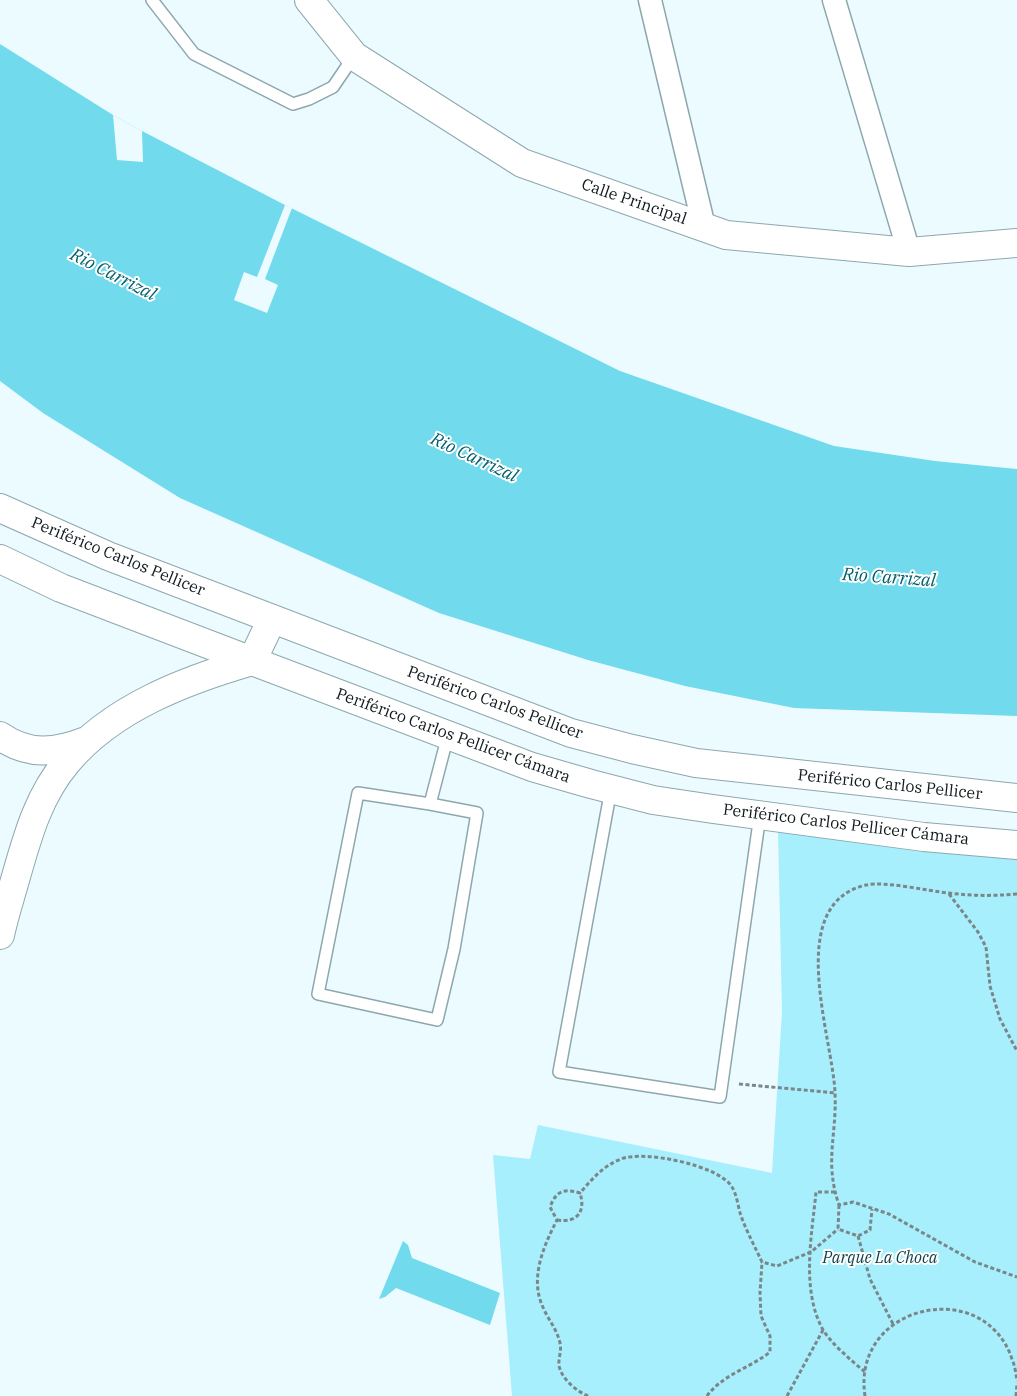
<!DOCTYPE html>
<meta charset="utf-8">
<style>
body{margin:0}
canvas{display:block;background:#ebfbff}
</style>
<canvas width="1017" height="1396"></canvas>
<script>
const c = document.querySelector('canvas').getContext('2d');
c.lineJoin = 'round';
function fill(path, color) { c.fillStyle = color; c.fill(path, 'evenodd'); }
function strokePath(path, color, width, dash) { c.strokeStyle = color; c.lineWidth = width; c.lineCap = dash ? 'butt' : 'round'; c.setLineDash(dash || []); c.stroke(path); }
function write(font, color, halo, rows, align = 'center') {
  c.font = font + ' "IBM Plex Serif",serif'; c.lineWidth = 4; c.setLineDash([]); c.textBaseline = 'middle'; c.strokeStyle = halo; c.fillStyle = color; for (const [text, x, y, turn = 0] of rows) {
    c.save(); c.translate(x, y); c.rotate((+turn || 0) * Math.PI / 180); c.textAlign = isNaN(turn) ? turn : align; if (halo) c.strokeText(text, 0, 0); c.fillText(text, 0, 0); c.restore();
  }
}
fill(new Path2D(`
 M 778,831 L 1017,858 L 1017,1396 L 512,1396 L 493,1155 L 530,1159 L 538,1125 L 772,1173 L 782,1012 Z`), '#a7effc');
fill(new Path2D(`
 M 0,44 L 113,115 L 142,131 L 285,205 L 620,371 L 834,446 L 935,461 L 1017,469 L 1017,716 L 794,708 L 685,686 L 588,660 L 439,613 L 180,498 L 43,413 L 0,381 Z
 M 403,1241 L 408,1245 L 412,1258 L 500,1293 L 490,1325 L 396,1288 L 385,1297 L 379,1299 Z`), '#71daed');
fill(new Path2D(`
 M 113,115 L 142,131 L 143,162 L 117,160 Z
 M 285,205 L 292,208 L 265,279 L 278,285 L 267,313 L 234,300 L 244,272 L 257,277 Z`), '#ebfbff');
const lane = new Path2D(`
 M 152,0 L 194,54 L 293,104 L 309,99 L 333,87 L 354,56
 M 611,789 L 559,1072 L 720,1097 L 760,815
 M 430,804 L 358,793 L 318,994 L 437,1020 L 454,949 L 477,813 L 430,804 L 448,735`);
const street = new Path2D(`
 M 650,0 L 704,227
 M 834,0 L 909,252`);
const secondary = new Path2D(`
 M 309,0 L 354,56 L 522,163 L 726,235 L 909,252 L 1017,243
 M 0,736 C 29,756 55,753 86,741
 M 0,935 C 4,916 10,898 15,880 C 27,838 38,796 67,762 C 112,708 186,680 252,661 L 272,619`);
const primary = new Path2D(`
 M 0,508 L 108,556 L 571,733 L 632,749 L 696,763 L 1017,798
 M 0,559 L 61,588 L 252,661 L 532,767 L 591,784 L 653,800 L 713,809 L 924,837 L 1017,845`);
strokePath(lane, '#8da8ad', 14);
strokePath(street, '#8da8ad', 25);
strokePath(secondary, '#8da8ad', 30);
strokePath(primary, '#8da8ad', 30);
strokePath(new Path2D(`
 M 949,894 L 978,932 L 986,947 L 990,986 L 1000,1019 L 1017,1051
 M 1017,894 C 994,896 972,896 949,893 C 927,891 887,881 866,885 C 783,904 833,1038 835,1093 C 837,1136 824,1161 839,1205 L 853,1202 L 889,1214 L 975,1262 L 1017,1277
 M 739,1084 L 836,1093
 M 835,1192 L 816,1192 C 812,1234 801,1288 822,1328 C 831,1344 851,1360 865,1372
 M 839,1205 L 838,1229 L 858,1236 L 870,1230 L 872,1209
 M 557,1220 C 577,1223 586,1212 580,1193
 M 858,1236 L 870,1279 L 893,1324
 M 588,1396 C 576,1391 562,1379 559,1366 C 558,1359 562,1350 560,1343 C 557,1329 547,1318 542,1305 C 530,1277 544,1245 557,1220 L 550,1207 C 556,1191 564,1188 580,1193 C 592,1179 603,1166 621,1159 C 643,1150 719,1165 732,1187 C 737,1195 738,1207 741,1216 C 747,1232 755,1247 762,1262 L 777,1266 L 811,1252 L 838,1229
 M 707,1396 C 722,1375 750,1368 770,1352 L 770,1336 L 761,1316 L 760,1293 L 762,1262
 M 787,1396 L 823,1330
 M 865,1396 C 851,1304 984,1275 1012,1359 C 1015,1366 1016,1374 1017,1381
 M 1016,1396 L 1017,1383`), '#7a878a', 3, [4, 2.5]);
strokePath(lane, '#fff', 11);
strokePath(street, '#fff', 22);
strokePath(secondary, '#fff', 28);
strokePath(primary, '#fff', 28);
write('16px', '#101a1c', '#fff', [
 ["Calle Principal",634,202,19],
 ["Periférico Carlos Pellicer",118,557,22],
 ["Periférico Carlos Pellicer",495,703,20],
 ["Periférico Carlos Pellicer Cámara",453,736,20],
 ["Periférico Carlos Pellicer",890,785,6],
 ["Periférico Carlos Pellicer Cámara",846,825,7]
]);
write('italic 16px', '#0d3f47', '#fff', [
 ["Parque La Choca",880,1258]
]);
write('italic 18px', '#01616e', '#fff', [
 ["Rio Carrizal",113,275,27],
 ["Rio Carrizal",474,458,25],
 ["Rio Carrizal",889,578,4]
]);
</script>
